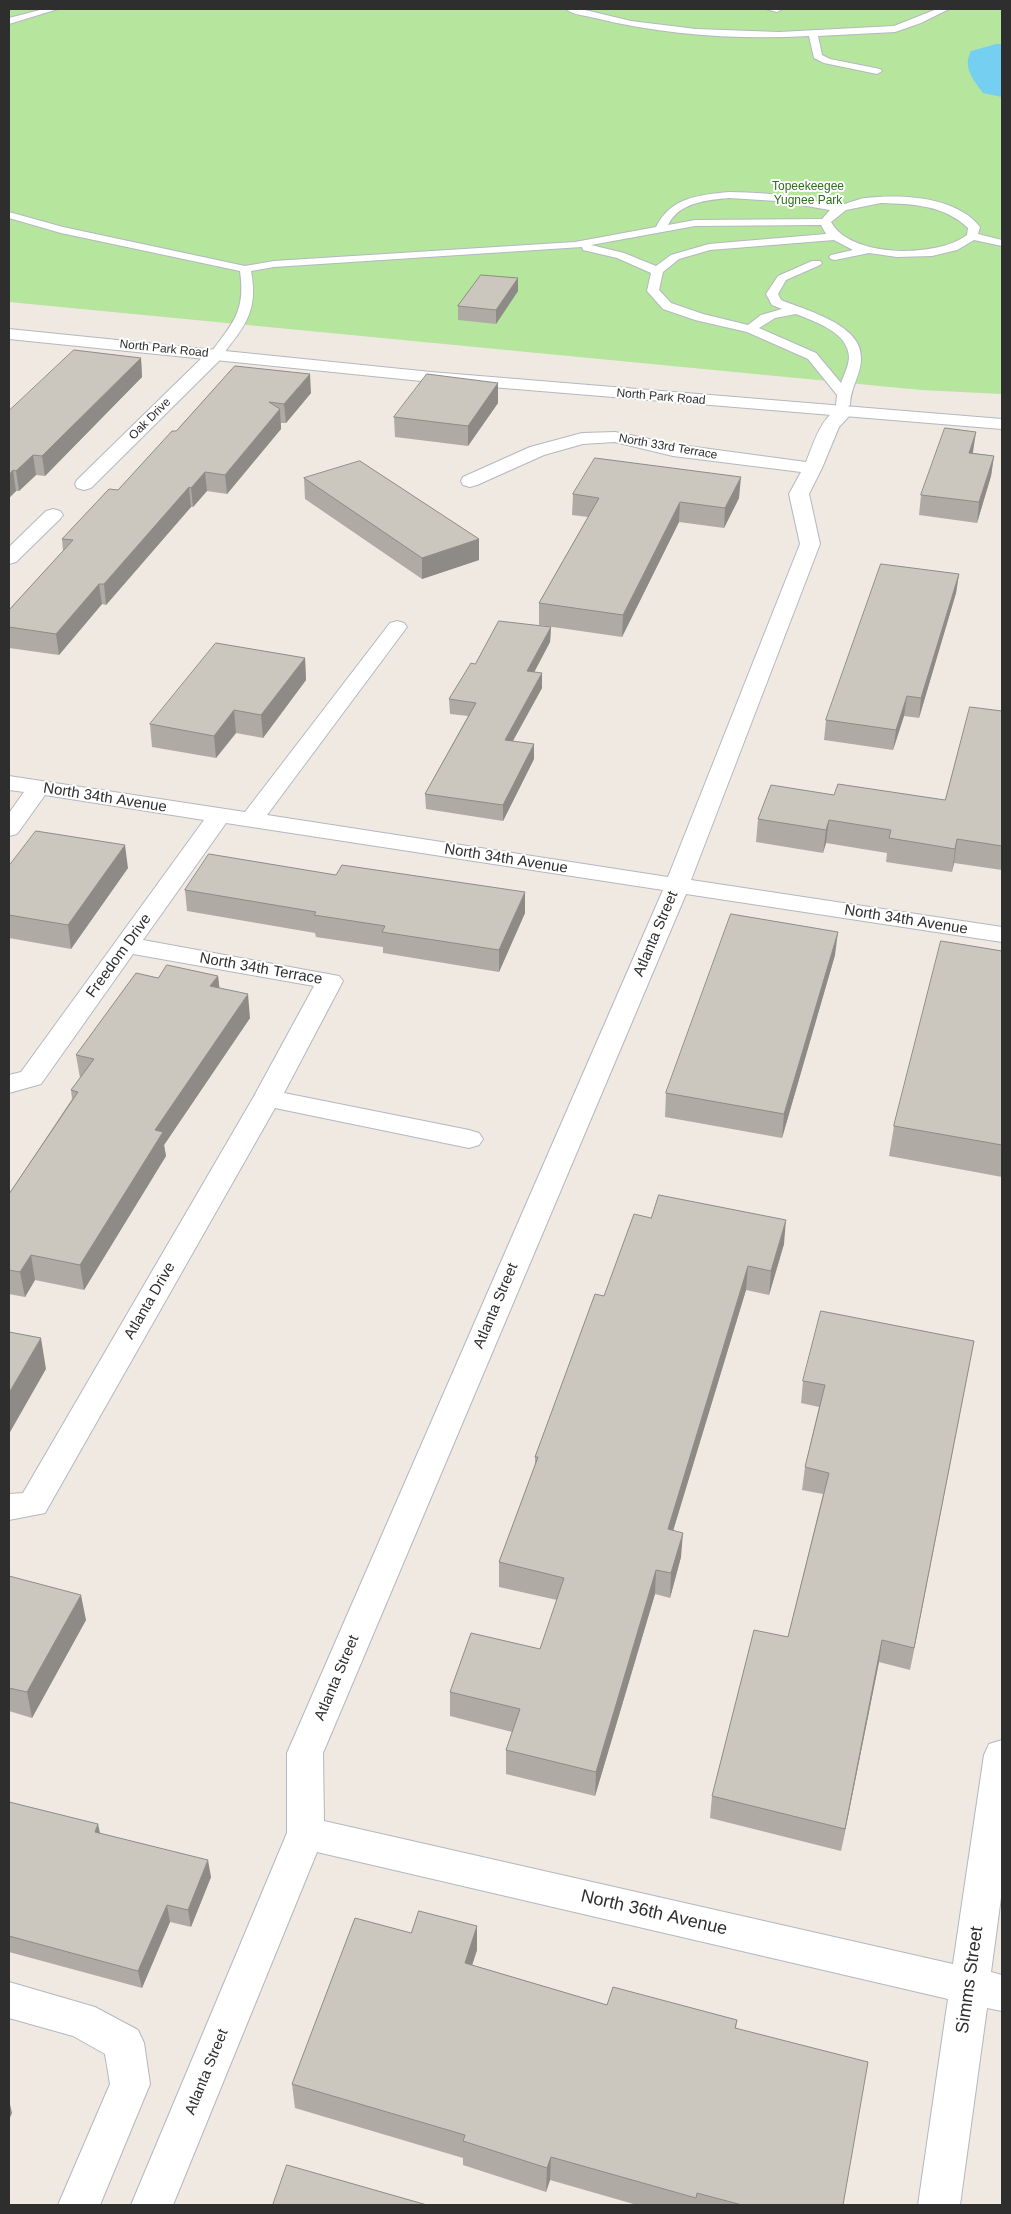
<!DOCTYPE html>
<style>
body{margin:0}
#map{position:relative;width:1011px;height:2214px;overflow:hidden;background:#efe9e1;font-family:Helvetica,sans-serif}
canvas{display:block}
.frame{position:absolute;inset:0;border:10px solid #2e2e2e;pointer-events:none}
</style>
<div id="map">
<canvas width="1011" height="2214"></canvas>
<div class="frame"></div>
</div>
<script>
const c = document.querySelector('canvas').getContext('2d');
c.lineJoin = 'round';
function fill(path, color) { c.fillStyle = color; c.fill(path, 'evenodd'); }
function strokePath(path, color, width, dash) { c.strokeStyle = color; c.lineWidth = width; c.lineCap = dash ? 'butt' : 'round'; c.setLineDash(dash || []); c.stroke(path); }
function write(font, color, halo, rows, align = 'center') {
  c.font = font + ' Helvetica,sans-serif'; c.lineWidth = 4; c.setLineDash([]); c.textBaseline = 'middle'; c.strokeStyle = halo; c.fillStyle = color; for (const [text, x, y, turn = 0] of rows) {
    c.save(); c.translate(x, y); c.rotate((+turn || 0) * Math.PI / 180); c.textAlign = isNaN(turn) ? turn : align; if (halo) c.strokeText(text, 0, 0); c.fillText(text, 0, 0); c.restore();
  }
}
fill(new Path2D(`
 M 9,9 L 1002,9 L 1002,394 L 921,390 L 9,302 Z`), '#b6e59e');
fill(new Path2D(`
 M 996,44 L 1002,44 L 1002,97 L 983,93 C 974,80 962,68 971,51 Z`), '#75cff0');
const lane = new Path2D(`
 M 44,9 L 58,9 L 9,24 L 9,18 Z
 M 566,9 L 581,9 L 631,21 L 696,29 L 779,32 L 894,26 L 937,9 L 949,9 L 921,23 L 895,32 L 818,36 L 822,55 L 830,59 L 880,69 L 882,71 L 877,74 L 824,63 L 814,58 L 809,36 C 738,40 665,35 595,18 C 587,16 573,15 566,9 Z
 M 766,9 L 782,9 L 777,12 Z
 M 729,192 C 753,192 777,194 801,198 C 813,200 828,205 839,205 C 848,204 857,199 865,198 C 901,194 956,196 980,227 L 978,234 L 1002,240 L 1002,246 L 974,240 L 957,250 L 932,256 L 897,257 L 869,253 L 835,260 L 831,259 L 829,257 L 831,255 L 853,250 L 834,240 L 710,250 L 679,259 L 663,272 L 659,290 L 671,303 L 703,314 L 748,325 L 761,315 L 782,309 L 772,305 L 766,294 L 778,276 L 812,261 L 820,261 L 822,263 L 820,265 L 786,280 L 778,294 L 781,300 C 805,310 861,324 861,357 C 862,373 850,388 850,405 L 843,409 L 836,405 L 837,395 L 808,359 L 747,332 L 695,320 L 663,309 L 647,291 L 651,273 L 617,258 L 583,250 L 582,247 L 274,267 L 251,271 C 257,304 250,320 230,345 C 226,350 223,356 216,358 L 210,354 C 232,323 246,313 240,271 L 61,233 L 9,218 L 9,212 L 63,227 L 245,266 L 274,261 L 575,242 L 656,227 C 671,197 699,195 729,192 ZM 729,198 L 777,201 L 830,210 L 822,219 L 695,220 L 668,225 C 679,202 708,200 729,198 ZM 881,203 C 913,204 944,205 968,228 L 967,235 C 937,258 850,258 831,222 L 846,210 ZM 821,225 L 826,234 L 709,244 L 671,255 L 656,266 L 624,253 L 591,245 L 695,226 ZM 796,314 C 815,322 848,332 849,357 C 849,365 844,375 841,383 L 816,353 L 759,328 L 775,318 Z`);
const street = new Path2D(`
 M 216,349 L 222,350 L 225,354 L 222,358 L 91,488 L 84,490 L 77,488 L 75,484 L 77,480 L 210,350 Z
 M 844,407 L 850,408 L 853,412 L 839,427 L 822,468 L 809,494 L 820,544 L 691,880 L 1002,927 L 1002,942 L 686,894 L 323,1753 L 324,1821 L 953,1964 L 984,1755 L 989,1744 L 1002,1740 L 1002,1890 L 991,1972 L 1002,1975 L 1002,2011 L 987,2008 L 960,2205 L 918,2205 L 948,1999 L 317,1852 L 173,2205 L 131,2205 L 287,1833 L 287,1753 L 663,890 L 226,823 L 143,940 L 339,976 L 343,981 L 284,1093 L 469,1130 L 479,1133 L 483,1139 L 479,1145 L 469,1148 L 275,1108 L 45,1513 L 9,1520 L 9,1494 L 23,1493 L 253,1098 L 314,986 L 133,954 L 41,1084 L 9,1093 L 9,1075 L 21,1072 L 204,820 L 45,795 L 17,834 L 9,836 L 9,813 L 24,792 L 9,790 L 9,776 L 245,812 L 390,623 L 397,621 L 404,623 L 407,627 L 267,815 L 668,877 L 800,544 L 789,494 L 801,472 L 673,456 L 615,442 L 583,444 L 544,455 L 477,485 L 470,487 L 463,485 L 461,481 L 463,477 L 530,447 L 582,433 L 615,432 L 673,444 L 806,462 C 814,443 822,412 844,407 Z
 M 53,509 L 60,511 L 63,515 L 60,519 L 16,562 L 9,564 L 9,547 L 46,511 Z
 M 9,1982 L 95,2007 L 138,2030 L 144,2043 L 150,2084 L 100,2205 L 58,2205 L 110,2084 L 105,2054 L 73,2036 L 9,2018 Z`);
const secondary = new Path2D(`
 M 9,329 L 431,372 L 1002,419 L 1002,429 L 431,382 L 9,339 Z`);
strokePath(lane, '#b4b7c1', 2);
strokePath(street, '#b4b7c1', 2);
strokePath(secondary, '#b4b7c1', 2);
fill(lane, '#fff');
fill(street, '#fff');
fill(secondary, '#fff');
fill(new Path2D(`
 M 518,278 L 518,291 L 496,324 L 458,320 L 458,306 Z
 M 141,358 L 142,377 L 45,476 L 36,475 L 19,491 L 16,491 L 9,498 L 9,411 Z
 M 235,366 L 311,393 L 286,423 L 281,423 L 281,429 L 227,494 L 207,491 L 193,507 L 191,507 L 106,605 L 102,604 L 59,655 L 9,648 L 9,610 L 63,551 L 62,539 L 118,490 L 176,431 Z
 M 498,383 L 498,403 L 468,446 L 395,437 L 394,417 Z
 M 973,453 L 994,456 L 991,476 L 977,523 L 919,515 L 921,495 Z
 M 304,478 L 479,560 L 422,579 L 305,499 Z
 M 573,494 L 739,498 L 724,528 L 679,522 L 622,637 L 539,625 L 539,603 L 588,517 L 572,515 Z
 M 959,574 L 956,593 L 919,718 L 904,716 L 893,750 L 824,740 L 826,720 Z
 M 551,627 L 550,642 L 534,672 L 542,688 L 513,741 L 534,759 L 503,821 L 426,809 L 425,794 L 468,716 L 450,714 L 449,699 L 475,664 Z
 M 305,658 L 306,680 L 263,738 L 236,733 L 216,758 L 152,747 L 150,724 Z
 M 1002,711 L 1002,870 L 954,863 L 952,872 L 886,862 L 887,853 L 826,843 L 823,853 L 756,842 L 758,819 L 834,795 L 945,800 Z
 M 9,866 L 128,868 L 71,949 L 9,938 Z
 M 185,890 L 525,913 L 499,972 L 383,953 L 383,947 L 316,937 L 315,933 L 187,911 Z
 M 1002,951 L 1002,1177 L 889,1156 L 894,1126 Z
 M 835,955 L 782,1138 L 665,1117 L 666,1093 Z
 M 218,976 L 219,988 L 250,1018 L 164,1145 L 166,1156 L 84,1290 L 35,1280 L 25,1297 L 9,1294 L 9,1194 L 72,1099 L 71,1090 L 80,1078 L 76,1055 L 158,978 Z
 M 784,1244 L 769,1295 L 746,1290 L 673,1531 L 681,1557 L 670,1598 L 655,1594 L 595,1796 L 506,1774 L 506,1750 L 512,1732 L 450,1716 L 450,1692 L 540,1649 L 557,1600 L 499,1587 L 499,1562 L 535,1466 L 535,1457 L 604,1296 Z
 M 974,1341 L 910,1670 L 879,1662 L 841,1851 L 710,1818 L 712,1796 L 788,1637 L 823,1494 L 802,1490 L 805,1467 L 819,1407 L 801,1403 L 803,1381 Z
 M 9,1576 L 86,1620 L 32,1718 L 9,1711 Z
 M 9,1802 L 100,1833 L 211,1877 L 191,1927 L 170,1922 L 142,1988 L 9,1952 Z
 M 477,1926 L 477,1950 L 472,1965 L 607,2005 L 737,2020 L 736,2028 L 843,2205 L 637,2205 L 550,2180 L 546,2192 L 463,2165 L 463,2158 L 295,2108 L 292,2084 L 411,1933 Z`), '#afaba4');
fill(new Path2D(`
 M 518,278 L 518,291 L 496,324 L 496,310 Z
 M 141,358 L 142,377 L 45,476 L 42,456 Z
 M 310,374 L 311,393 L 286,423 L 284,404 Z
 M 498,383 L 498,403 L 468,446 L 468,426 Z
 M 280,409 L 281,429 L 227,494 L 225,475 Z
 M 976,432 L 973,452 L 967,473 L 969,453 Z
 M 33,455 L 36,475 L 19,491 L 16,471 Z
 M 994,456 L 991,476 L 977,523 L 979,502 Z
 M 13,470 L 16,491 L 9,498 L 9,475 Z
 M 205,472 L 207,491 L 193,507 L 191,488 Z
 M 741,477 L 739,498 L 724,528 L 725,508 Z
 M 189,487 L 191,507 L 106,605 L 104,584 Z
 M 680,502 L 679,522 L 622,637 L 623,615 Z
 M 479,539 L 479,560 L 422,579 L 422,558 Z
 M 959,574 L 956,593 L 919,718 L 921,698 Z
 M 99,584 L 102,604 L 59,655 L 56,634 Z
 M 551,627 L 550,642 L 527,686 L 527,671 Z
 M 305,658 L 306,680 L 263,738 L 261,715 Z
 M 542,673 L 542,688 L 505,755 L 505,740 Z
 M 907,696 L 904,716 L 893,750 L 896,730 Z
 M 234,710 L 236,733 L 216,758 L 214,736 Z
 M 534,744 L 534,759 L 503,821 L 503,805 Z
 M 829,820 L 826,843 L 823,853 L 826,830 Z
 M 957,839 L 954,863 L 952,872 L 955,849 Z
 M 125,845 L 128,868 L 71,949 L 68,925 Z
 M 525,892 L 525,913 L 499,972 L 499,950 Z
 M 838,932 L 835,955 L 782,1138 L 784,1114 Z
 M 218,976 L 221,1000 L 210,986 Z
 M 248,994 L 250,1018 L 164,1145 L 166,1156 L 84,1290 L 80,1265 L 155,1130 Z
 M 786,1220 L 784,1244 L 769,1295 L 771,1271 Z
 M 31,1255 L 35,1280 L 25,1297 L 20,1272 Z
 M 748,1266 L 746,1290 L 666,1554 L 668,1529 Z
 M 41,1338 L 46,1369 L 9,1434 L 9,1393 Z
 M 970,1363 L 910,1670 L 914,1648 Z
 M 683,1533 L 681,1557 L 670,1598 L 671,1573 Z
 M 656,1570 L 655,1594 L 595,1796 L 596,1772 Z
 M 81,1595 L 86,1620 L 32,1718 L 27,1692 Z
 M 882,1640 L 879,1662 L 841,1851 L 845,1829 Z
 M 98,1824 L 102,1842 L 95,1832 Z
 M 208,1860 L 211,1877 L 191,1927 L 188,1910 Z
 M 167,1905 L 170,1922 L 142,1988 L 138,1971 Z
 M 477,1926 L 477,1950 L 465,1987 L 465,1963 Z
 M 9,2100 L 12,2113 L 9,2120 Z
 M 551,2157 L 550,2180 L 546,2192 L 547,2168 Z`), '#8e8b86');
const building = new Path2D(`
 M 481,275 L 518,278 L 496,310 L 458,306 Z
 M 74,350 L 141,358 L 42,456 L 33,455 L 16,471 L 13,470 L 9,475 L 9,411 Z
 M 235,366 L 310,374 L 284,404 L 269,402 L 280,409 L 225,475 L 205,472 L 191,488 L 189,487 L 104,584 L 99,584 L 56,634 L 9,627 L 9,610 L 73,540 L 62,539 L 109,489 L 118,490 L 172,431 L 176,431 Z
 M 427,374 L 498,383 L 468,426 L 394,417 Z
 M 945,428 L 976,432 L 969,453 L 994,456 L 979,502 L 921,495 Z
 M 595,458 L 741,477 L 725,508 L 680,502 L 623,615 L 539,603 L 599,498 L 573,494 Z
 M 360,461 L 479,539 L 422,558 L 304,478 Z
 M 881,564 L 959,574 L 921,698 L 907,696 L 896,730 L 826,720 Z
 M 499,621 L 551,627 L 527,671 L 542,673 L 505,740 L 534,744 L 503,805 L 425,794 L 476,703 L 449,699 L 471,663 L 475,664 Z
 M 216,643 L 305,658 L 261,715 L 234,710 L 214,736 L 150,724 Z
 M 970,707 L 1002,711 L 1002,846 L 957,839 L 955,849 L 889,838 L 891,830 L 829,820 L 826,830 L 758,819 L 771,785 L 834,795 L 838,784 L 945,800 Z
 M 36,831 L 125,845 L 68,925 L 9,915 L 9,866 Z
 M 209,854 L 336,875 L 342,865 L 525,892 L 499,950 L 382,932 L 385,926 L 314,915 L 316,912 L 185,890 Z
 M 731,914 L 838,932 L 784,1114 L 666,1093 Z
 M 941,941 L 1002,951 L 1002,1145 L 894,1126 Z
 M 167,965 L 218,976 L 210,986 L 248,994 L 155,1130 L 163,1132 L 80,1265 L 31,1255 L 20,1272 L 9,1270 L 9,1194 L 78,1092 L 71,1090 L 94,1059 L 76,1055 L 136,973 L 158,978 Z
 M 659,1195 L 786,1220 L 771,1271 L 748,1266 L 668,1529 L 683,1533 L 671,1573 L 656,1570 L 596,1772 L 506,1750 L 520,1709 L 450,1692 L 471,1633 L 540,1649 L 564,1578 L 499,1562 L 538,1457 L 535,1457 L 595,1294 L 604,1296 L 634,1214 L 651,1218 Z
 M 821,1311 L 974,1341 L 914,1648 L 882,1640 L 845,1829 L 712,1796 L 754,1630 L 788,1637 L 829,1473 L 805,1467 L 825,1385 L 803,1381 Z
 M 9,1332 L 41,1338 L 9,1393 Z
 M 9,1576 L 81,1595 L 27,1692 L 9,1688 Z
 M 9,1802 L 98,1824 L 95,1832 L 208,1860 L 188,1910 L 167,1905 L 138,1971 L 9,1936 Z
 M 419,1911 L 477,1926 L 465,1963 L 607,2005 L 613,1987 L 737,2020 L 735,2028 L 868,2062 L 843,2205 L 742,2205 L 697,2193 L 696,2198 L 551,2157 L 547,2168 L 463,2141 L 465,2135 L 292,2084 L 355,1918 L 411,1933 Z
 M 287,2165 L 427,2205 L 273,2205 Z`);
fill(building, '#cbc7bf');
strokePath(building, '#8e8b86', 1);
write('12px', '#2c6e1b', '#fff', [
 ["Topeekeegee",808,187],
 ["Yugnee Park",808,201]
]);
write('12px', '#2e2e2e', '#fff', [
 ["North Park Road",164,349,6],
 ["North Park Road",661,397,5],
 ["Oak Drive",150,419,-45],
 ["North 33rd Terrace",668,447,10]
]);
write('15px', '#2e2e2e', '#fff', [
 ["North 34th Avenue",105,798,9],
 ["North 34th Avenue",506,859,9],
 ["North 34th Avenue",906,920,9],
 ["Atlanta Street",656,934,-67],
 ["Freedom Drive",119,956,-54],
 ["North 34th Terrace",261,969,10],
 ["Atlanta Drive",150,1301,-60],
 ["Atlanta Street",496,1306,-67],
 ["Atlanta Street",337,1678,-67],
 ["Atlanta Street",207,2072,-68]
]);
write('18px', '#2e2e2e', '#fff', [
 ["North 36th Avenue",654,1913,13],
 ["Simms Street",970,1980,-82]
]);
</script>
